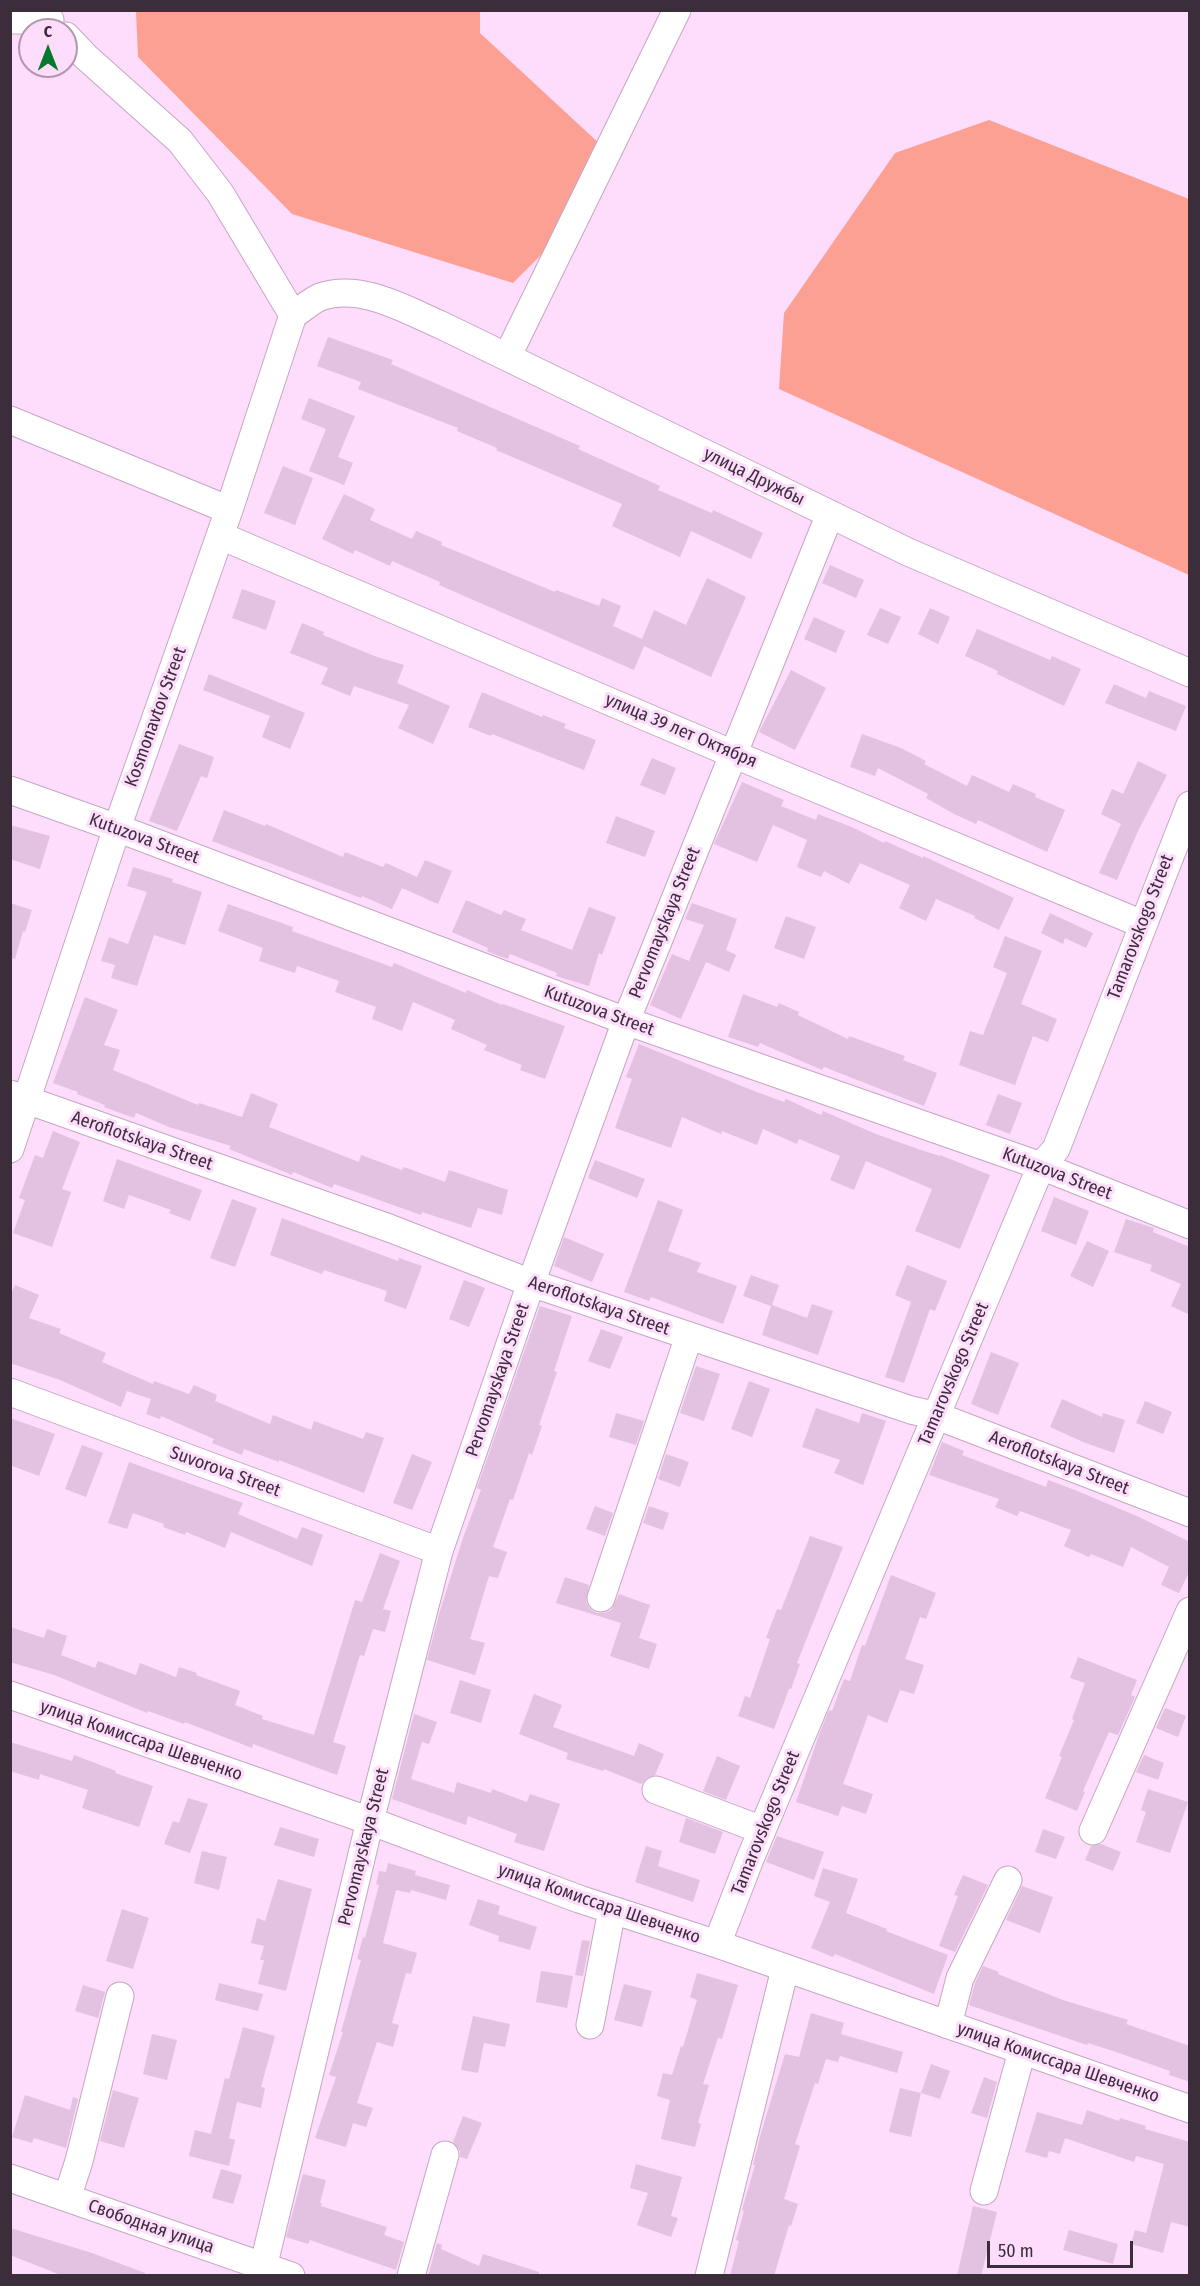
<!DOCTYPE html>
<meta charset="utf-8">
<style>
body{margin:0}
#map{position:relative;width:1200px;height:2286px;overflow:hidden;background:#fedcfc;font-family:"Fira Sans Condensed",sans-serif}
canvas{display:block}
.frame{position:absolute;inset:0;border:12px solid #3b2d3a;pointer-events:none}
.north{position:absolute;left:18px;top:18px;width:60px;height:60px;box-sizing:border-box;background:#fedcfc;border:2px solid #b096ae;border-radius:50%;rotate:0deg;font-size:16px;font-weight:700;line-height:24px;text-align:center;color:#3b2d3a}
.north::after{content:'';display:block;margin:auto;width:21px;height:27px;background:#06792e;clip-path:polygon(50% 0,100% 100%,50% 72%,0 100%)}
.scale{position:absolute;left:987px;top:2241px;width:146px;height:27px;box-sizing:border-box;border:3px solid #3b2d3a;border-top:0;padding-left:8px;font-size:18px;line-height:21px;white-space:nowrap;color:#3b2d3a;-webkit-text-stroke:4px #fedcfc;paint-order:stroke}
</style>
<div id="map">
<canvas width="1200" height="2286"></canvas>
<div class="frame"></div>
<div class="north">С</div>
<div class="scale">50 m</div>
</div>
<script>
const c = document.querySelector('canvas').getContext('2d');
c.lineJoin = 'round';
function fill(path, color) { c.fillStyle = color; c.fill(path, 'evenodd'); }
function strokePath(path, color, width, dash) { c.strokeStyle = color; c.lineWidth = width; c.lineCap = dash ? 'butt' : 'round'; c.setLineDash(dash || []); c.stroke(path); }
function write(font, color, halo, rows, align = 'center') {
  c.font = font + ' "Fira Sans Condensed",sans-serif'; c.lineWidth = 6; c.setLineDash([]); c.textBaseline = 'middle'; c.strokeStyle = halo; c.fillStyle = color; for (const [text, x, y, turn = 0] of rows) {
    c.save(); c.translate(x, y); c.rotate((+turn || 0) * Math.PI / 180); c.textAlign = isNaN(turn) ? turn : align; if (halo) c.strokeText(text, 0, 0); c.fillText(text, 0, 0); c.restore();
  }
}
fill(new Path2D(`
 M 136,11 L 480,11 L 480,33 L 602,146 L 561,235 L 513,283 L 292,214 L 138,57 Z
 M 989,120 L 1189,199 L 1189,575 L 779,389 L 784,313 L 895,153 Z`), '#fda094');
fill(new Path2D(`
 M 328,337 L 393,360 L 391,364 L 580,446 L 578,449 L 660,486 L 658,490 L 712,513 L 713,510 L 763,533 L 751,559 L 691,531 L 680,557 L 612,526 L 622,504 L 496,450 L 497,448 L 457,431 L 458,428 L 358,389 L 361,382 L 317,366 Z
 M 309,398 L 355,416 L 338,457 L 353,463 L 344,485 L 309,471 L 326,429 L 301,419 Z
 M 283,466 L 313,478 L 295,525 L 264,513 Z
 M 344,494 L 375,509 L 370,520 L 412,539 L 416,531 L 442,542 L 441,545 L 555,592 L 556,590 L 599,606 L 602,598 L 621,606 L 613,626 L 642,639 L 654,610 L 686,625 L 707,578 L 746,597 L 711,677 L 644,646 L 634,670 L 439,585 L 440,582 L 392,561 L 390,566 L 355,550 L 353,554 L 322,539 Z
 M 830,565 L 864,580 L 856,598 L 822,583 Z
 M 242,589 L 276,601 L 266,630 L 232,618 Z
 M 880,608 L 901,617 L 888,644 L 867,635 Z
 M 930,608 L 950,617 L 938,644 L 918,634 Z
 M 814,617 L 845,631 L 836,653 L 804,639 Z
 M 302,623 L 324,632 L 323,635 L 377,657 L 404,665 L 397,683 L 450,706 L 433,744 L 398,728 L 409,705 L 354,686 L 350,696 L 321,684 L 328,668 L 290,653 Z
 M 977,629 L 1050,660 L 1052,656 L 1081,669 L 1064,706 L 997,674 L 998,671 L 965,656 Z
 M 791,670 L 826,688 L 795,750 L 759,732 Z
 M 209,674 L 305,713 L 290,749 L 262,737 L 270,716 L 203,690 Z
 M 1114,684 L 1146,698 L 1149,691 L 1186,706 L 1176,731 L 1105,703 Z
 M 482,692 L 542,717 L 543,715 L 566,724 L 564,728 L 596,740 L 584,770 L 492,734 L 491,736 L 468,727 Z
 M 862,734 L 901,748 L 926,761 L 924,764 L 967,786 L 972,775 L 1009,792 L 1013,784 L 1036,794 L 1035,797 L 1065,810 L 1047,852 L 978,820 L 976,824 L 954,814 L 926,798 L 928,794 L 878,768 L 875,776 L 850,767 Z
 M 179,744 L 214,757 L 207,778 L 201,776 L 177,831 L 149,821 Z
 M 652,758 L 676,768 L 665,795 L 640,785 Z
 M 1138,761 L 1167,775 L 1138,831 L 1117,880 L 1099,873 L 1121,824 L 1101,814 L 1112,789 L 1123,794 Z
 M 742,782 L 784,800 L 781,806 L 816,820 L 818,814 L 854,828 L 884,843 L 885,841 L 923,858 L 923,856 L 1014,898 L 999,930 L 974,918 L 975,916 L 936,899 L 926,921 L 899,908 L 910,885 L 860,863 L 849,884 L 824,871 L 821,877 L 797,867 L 807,840 L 773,825 L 757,862 L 714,844 Z
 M 224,810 L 265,826 L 266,824 L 343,857 L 345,852 L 383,867 L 386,863 L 417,877 L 425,860 L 452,871 L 438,904 L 402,888 L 392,909 L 362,896 L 361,898 L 212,841 Z
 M 616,816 L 655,831 L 645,857 L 606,843 Z
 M 10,825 L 50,836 L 40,869 L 10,859 Z
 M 133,867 L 173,879 L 172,882 L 202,892 L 185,945 L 154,935 L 137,986 L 111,978 L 115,965 L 101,961 L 109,937 L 128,944 L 147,892 L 127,886 Z
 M 466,900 L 501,915 L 504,910 L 526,919 L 521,930 L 572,950 L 589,907 L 616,917 L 602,955 L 599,953 L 589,986 L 556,976 L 557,973 L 510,954 L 508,959 L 499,956 L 487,951 L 488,948 L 452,932 Z
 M 10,903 L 32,910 L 25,932 L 23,931 L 15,959 L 10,958 Z
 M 692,903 L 737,919 L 726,950 L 736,955 L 729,972 L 706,962 L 681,1019 L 650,1005 L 672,954 L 689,961 L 704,925 L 685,919 Z
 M 228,904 L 293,927 L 292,931 L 392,967 L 394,963 L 466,993 L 467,990 L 502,1005 L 503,1004 L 565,1026 L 545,1079 L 520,1070 L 522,1065 L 484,1050 L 487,1045 L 451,1029 L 455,1020 L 413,1002 L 402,1031 L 372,1019 L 376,1007 L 335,992 L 339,981 L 297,966 L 295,973 L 259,961 L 263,948 L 218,931 Z
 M 1050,913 L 1093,933 L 1086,948 L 1065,938 L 1063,944 L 1041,933 Z
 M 786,916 L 816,927 L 804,959 L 774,948 Z
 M 1005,936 L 1042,951 L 1021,1004 L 1057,1019 L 1048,1042 L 1033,1036 L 1015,1085 L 959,1065 L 970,1031 L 983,1035 L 1007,973 L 993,967 Z
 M 743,994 L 777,1007 L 779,1003 L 799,1012 L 798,1015 L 848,1039 L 849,1036 L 905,1056 L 903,1060 L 937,1073 L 924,1106 L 824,1067 L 822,1070 L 760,1043 L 758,1047 L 728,1037 Z
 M 85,997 L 118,1010 L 104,1045 L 120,1050 L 113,1070 L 198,1105 L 199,1103 L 242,1117 L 251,1093 L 278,1104 L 269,1127 L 359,1162 L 361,1155 L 402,1170 L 404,1167 L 445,1182 L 449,1170 L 508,1190 L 502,1215 L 478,1208 L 471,1228 L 422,1212 L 421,1215 L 334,1184 L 332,1188 L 293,1172 L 292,1175 L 229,1149 L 231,1146 L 169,1127 L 136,1113 L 134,1118 L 104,1107 L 105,1105 L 77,1094 L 78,1092 L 53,1083 Z
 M 639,1044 L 749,1089 L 784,1102 L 786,1099 L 821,1115 L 823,1111 L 876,1134 L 918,1149 L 940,1156 L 940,1155 L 990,1175 L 960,1249 L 915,1231 L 932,1189 L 866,1161 L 854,1190 L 830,1180 L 840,1156 L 799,1139 L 797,1144 L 763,1129 L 757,1145 L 722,1131 L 721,1134 L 682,1117 L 671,1148 L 615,1128 L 632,1079 L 626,1077 Z
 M 998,1094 L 1022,1103 L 1010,1134 L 986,1125 Z
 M 53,1131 L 80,1142 L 62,1189 L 71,1192 L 52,1247 L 13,1233 L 25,1200 L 19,1198 L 35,1155 L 43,1158 Z
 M 117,1159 L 202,1190 L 190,1221 L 169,1213 L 171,1210 L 129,1195 L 124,1209 L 103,1201 Z
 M 595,1160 L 645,1179 L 637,1198 L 588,1178 Z
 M 1054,1197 L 1089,1211 L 1076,1245 L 1041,1231 Z
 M 232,1199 L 257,1208 L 235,1267 L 210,1258 Z
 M 658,1200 L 683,1210 L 668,1251 L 701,1263 L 697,1272 L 737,1286 L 723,1324 L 651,1297 L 649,1301 L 624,1292 Z
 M 282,1218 L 398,1261 L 399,1258 L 422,1266 L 406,1309 L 384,1301 L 387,1291 L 324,1270 L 322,1274 L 270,1255 Z
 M 1126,1219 L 1154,1228 L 1153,1232 L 1190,1247 L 1190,1315 L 1171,1306 L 1181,1284 L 1150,1271 L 1152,1265 L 1114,1252 Z
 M 564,1237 L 604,1254 L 592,1282 L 554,1266 Z
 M 1087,1241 L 1109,1251 L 1093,1287 L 1070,1276 Z
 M 907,1265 L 947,1281 L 935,1311 L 930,1309 L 904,1383 L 885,1377 L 911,1302 L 895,1295 Z
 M 751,1275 L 779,1285 L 772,1305 L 807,1318 L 812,1304 L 833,1311 L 818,1355 L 762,1335 L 771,1306 L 743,1296 Z
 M 464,1280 L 485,1288 L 469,1327 L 449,1319 Z
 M 15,1285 L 39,1295 L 29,1318 L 61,1329 L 59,1333 L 106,1353 L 102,1362 L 153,1384 L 154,1381 L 189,1394 L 194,1385 L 217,1395 L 215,1401 L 270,1424 L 273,1415 L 311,1430 L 314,1421 L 363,1439 L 366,1432 L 384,1438 L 364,1493 L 279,1460 L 279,1462 L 244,1449 L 242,1455 L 212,1443 L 214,1439 L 161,1416 L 160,1419 L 146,1414 L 151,1399 L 127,1391 L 121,1407 L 60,1380 L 10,1363 L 10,1296 Z
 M 540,1306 L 572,1316 L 554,1371 L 557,1372 L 539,1425 L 542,1426 L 532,1455 L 529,1453 L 513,1500 L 510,1499 L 493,1547 L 507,1552 L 498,1578 L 489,1576 L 470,1639 L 485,1643 L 475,1675 L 427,1660 L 440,1611 L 463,1538 L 481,1490 L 477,1488 Z
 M 601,1329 L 623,1337 L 610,1369 L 588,1361 Z
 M 991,1352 L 1019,1363 L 998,1415 L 971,1404 Z
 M 696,1366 L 720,1374 L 704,1421 L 680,1413 Z
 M 749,1381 L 770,1389 L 752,1437 L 731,1429 Z
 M 1062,1399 L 1102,1417 L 1103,1413 L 1125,1420 L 1114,1453 L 1083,1442 L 1050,1427 Z
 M 1145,1401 L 1172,1412 L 1163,1434 L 1136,1423 Z
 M 816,1408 L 859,1423 L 862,1413 L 886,1421 L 863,1485 L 834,1473 L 840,1460 L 802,1447 Z
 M 616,1413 L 644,1421 L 636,1445 L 609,1437 Z
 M 10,1418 L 55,1434 L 39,1476 L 10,1465 Z
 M 942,1442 L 964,1451 L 962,1455 L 1046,1487 L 1048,1480 L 1075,1490 L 1139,1517 L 1190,1542 L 1190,1570 L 1179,1593 L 1161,1585 L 1169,1567 L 1131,1547 L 1123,1567 L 1091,1554 L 1089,1557 L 1064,1546 L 1071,1530 L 1020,1511 L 1017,1516 L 995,1507 L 999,1499 L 929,1475 Z
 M 82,1445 L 103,1453 L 86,1497 L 65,1489 Z
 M 412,1454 L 432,1462 L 412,1510 L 393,1503 Z
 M 666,1454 L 689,1462 L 680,1487 L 658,1479 Z
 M 129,1462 L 243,1503 L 238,1514 L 297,1539 L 302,1527 L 323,1535 L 312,1566 L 231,1532 L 225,1548 L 186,1532 L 185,1535 L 163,1527 L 164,1524 L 133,1513 L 127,1529 L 108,1523 Z
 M 595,1506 L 613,1513 L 605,1536 L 586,1529 Z
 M 649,1506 L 669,1513 L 663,1530 L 643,1523 Z
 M 810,1536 L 843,1547 L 797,1663 L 800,1664 L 791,1689 L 789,1689 L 774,1729 L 738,1716 L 745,1696 L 750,1698 L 770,1639 L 766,1638 L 777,1609 L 781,1610 Z
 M 380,1553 L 400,1561 L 383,1609 L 391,1611 L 385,1632 L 373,1629 L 364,1656 L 360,1655 L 333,1742 L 346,1746 L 337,1775 L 253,1744 L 252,1748 L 185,1722 L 184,1724 L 148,1711 L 147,1713 L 54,1675 L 10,1662 L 10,1627 L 44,1638 L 47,1629 L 67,1636 L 61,1655 L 95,1668 L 98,1661 L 136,1675 L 140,1663 L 176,1677 L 179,1667 L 197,1673 L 196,1675 L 240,1691 L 235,1705 L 263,1716 L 262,1719 L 314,1735 L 355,1600 L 362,1602 Z
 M 891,1575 L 936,1593 L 926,1619 L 920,1617 L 905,1659 L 924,1665 L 914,1694 L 900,1690 L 887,1723 L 868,1715 L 843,1784 L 873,1794 L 866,1814 L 842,1806 L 838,1816 L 796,1802 L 820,1732 L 829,1710 L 832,1711 L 844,1679 L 850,1681 L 862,1645 L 865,1646 Z
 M 565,1577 L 589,1585 L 586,1602 L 590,1609 L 597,1613 L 605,1613 L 611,1610 L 619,1594 L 650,1605 L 639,1638 L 657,1644 L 649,1669 L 610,1656 L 621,1623 L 556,1603 Z
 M 1078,1657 L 1137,1680 L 1131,1695 L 1135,1697 L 1118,1735 L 1109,1732 L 1083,1791 L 1085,1792 L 1077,1811 L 1045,1798 L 1062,1757 L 1059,1756 L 1074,1720 L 1072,1719 L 1085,1683 L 1070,1678 Z
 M 460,1680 L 491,1690 L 481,1723 L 450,1713 Z
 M 534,1694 L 562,1705 L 553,1727 L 634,1756 L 639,1743 L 664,1754 L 655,1775 L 647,1778 L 641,1784 L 604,1769 L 603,1771 L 566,1759 L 568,1753 L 519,1734 Z
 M 1165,1708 L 1186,1716 L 1178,1737 L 1156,1728 Z
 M 414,1714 L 437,1722 L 429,1744 L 422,1742 L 411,1779 L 454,1793 L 457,1782 L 491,1793 L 492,1789 L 527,1802 L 530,1794 L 560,1804 L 544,1851 L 514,1842 L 517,1834 L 468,1816 L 466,1825 L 392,1799 Z
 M 10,1742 L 72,1761 L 74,1755 L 116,1771 L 115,1773 L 153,1786 L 139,1827 L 82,1808 L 88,1790 L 40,1774 L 39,1780 L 10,1771 Z
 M 1144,1755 L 1164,1763 L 1158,1780 L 1136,1772 Z
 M 717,1756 L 740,1766 L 726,1800 L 703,1791 Z
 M 1148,1789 L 1188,1802 L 1170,1853 L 1136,1842 L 1146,1812 L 1141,1810 Z
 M 188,1798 L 208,1804 L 190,1853 L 164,1844 L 173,1821 L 179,1823 Z
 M 686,1818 L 723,1832 L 715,1854 L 679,1842 Z
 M 280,1827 L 319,1839 L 314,1857 L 274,1845 Z
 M 1043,1829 L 1065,1837 L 1056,1859 L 1035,1852 Z
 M 777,1836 L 824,1852 L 814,1880 L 766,1862 Z
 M 1101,1844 L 1121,1852 L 1113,1871 L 1085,1860 L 1091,1846 Z
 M 646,1846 L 662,1851 L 658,1866 L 700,1880 L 693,1902 L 635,1882 Z
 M 202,1851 L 227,1857 L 219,1890 L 194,1883 Z
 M 388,1863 L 416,1871 L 415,1875 L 450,1885 L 446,1900 L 411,1890 L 410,1893 L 396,1890 L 383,1943 L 417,1953 L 411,1974 L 406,1973 L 392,2023 L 399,2025 L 393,2047 L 377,2042 L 357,2103 L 373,2108 L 366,2127 L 353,2123 L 346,2147 L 315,2138 L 336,2077 L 329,2075 L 343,2032 L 341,2032 L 361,1960 L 357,1959 L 363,1937 L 365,1938 L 379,1885 L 376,1884 L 379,1871 L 386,1872 Z
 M 823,1868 L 858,1879 L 846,1913 L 887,1929 L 886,1931 L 948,1955 L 934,1994 L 835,1954 L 833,1957 L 811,1948 L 830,1902 L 814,1896 Z
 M 963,1875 L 988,1885 L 955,1952 L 939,1946 L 958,1896 L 954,1895 Z
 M 278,1879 L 312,1889 L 286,1991 L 258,1984 L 264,1960 L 260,1960 L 264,1946 L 251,1943 L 257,1918 L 265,1921 Z
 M 1022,1886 L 1053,1897 L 1040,1933 L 1006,1920 Z
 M 478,1899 L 500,1906 L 498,1914 L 537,1927 L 530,1950 L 498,1941 L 499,1936 L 469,1925 Z
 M 122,1909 L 149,1918 L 133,1969 L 106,1961 Z
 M 582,1940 L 590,1941 L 583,1976 L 575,1975 Z
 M 983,1966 L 999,1972 L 998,1974 L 1063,2000 L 1128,2020 L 1126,2024 L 1190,2046 L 1190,2082 L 1169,2075 L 1170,2071 L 1116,2052 L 1088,2043 L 1087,2045 L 969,2005 L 975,1983 Z
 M 541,1971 L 573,1976 L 567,2008 L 536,2002 Z
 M 697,1973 L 738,1985 L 722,2039 L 718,2038 L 703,2084 L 709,2085 L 698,2123 L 701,2124 L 695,2147 L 661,2139 L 670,2100 L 657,2096 L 663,2073 L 672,2075 L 681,2046 L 683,2047 L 697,2000 L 690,1997 Z
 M 219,1983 L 263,1994 L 258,2011 L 215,2000 Z
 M 624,1984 L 652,1991 L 642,2027 L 614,2020 Z
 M 83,1985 L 105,1992 L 98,2018 L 75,2011 Z
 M 811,2013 L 844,2023 L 841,2034 L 903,2052 L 897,2073 L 840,2056 L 838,2062 L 826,2059 L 818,2084 L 815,2083 L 795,2144 L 800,2146 L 784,2199 L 798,2204 L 791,2226 L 789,2225 L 774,2276 L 730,2276 L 739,2241 L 736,2240 L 744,2211 L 742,2210 L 755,2165 L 753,2165 L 761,2133 L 785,2054 L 799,2057 Z
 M 473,2016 L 510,2024 L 505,2047 L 484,2043 L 478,2073 L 461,2070 Z
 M 243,2027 L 275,2036 L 261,2087 L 265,2088 L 261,2108 L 237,2102 L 229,2138 L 235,2140 L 229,2166 L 189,2156 L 195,2130 L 211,2134 L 225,2078 L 229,2079 Z
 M 152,2034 L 177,2040 L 167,2080 L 143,2074 Z
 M 931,2064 L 950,2071 L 940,2099 L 921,2093 Z
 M 984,2077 L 997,2082 L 987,2118 L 971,2113 Z
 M 900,2088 L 921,2093 L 911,2137 L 889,2132 Z
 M 113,2090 L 139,2098 L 124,2148 L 100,2141 Z
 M 25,2095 L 70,2110 L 73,2097 L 78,2099 L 66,2148 L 34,2138 L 32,2143 L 12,2137 Z
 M 1087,2110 L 1119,2121 L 1120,2118 L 1146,2126 L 1145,2129 L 1190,2142 L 1190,2227 L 1171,2222 L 1163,2253 L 1131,2244 L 1135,2230 L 1146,2233 L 1164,2164 L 1136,2156 L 1134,2162 L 1065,2138 L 1060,2154 L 1049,2151 L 1047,2158 L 1025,2152 L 1037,2112 L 1082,2125 Z
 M 463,2116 L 482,2123 L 467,2159 L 460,2157 L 460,2151 L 453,2142 Z
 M 636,2164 L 682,2177 L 671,2216 L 678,2218 L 671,2237 L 637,2225 L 648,2193 L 630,2188 Z
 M 221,2169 L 242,2175 L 233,2204 L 212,2198 Z
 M 303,2174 L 326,2180 L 320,2203 L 322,2203 L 321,2206 L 387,2227 L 384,2235 L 404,2242 L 396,2270 L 310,2240 L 308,2244 L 286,2237 Z
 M 973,2206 L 997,2212 L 981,2276 L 957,2276 Z
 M 10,2228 L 92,2253 L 145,2273 L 145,2276 L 63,2276 L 10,2255 Z
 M 1069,2230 L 1118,2244 L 1113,2264 L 1063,2250 Z
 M 437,2243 L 442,2245 L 441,2249 L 479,2266 L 483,2254 L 539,2272 L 539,2276 L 428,2276 Z`), '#e3c1e1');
const minor = new Path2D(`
 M 10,20 L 50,20
 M 66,36 L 86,57 L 180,141 L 220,193 L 293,315
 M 507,357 L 677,10
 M 10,420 L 229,510
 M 221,536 L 733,754 L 1142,924
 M 10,790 L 117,828 L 626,1021 L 1041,1166 L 1190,1225
 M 10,1094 L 389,1228 L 531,1283 L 911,1410 L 937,1416 L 1190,1513
 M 10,1149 L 117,828 L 229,510 L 293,315 C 301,310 311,301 320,297 C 361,283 404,309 441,325 L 908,552 L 1190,673
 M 10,1392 L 439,1551
 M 601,1598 L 689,1336
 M 10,1695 L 370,1821 L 579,1899 L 717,1944 L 1190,2109
 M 656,1790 L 762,1830
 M 1093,1831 L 1190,1611
 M 717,1944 L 750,1859 L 1041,1166 L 1056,1149 L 1190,805
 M 590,2025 L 612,1910
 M 948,2025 L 960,1978 L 1008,1880
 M 10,2178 L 291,2276
 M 984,2191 L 1022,2051
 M 67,2198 L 79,2161 L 120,1996
 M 261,2276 L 370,1821 L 439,1551 L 531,1283 L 626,1021 L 830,514
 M 411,2276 L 445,2155
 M 709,2276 L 785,1969`);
strokePath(minor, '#c6a5c4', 29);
strokePath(minor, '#fff', 27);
write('18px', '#3b2d3a', '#fedcfc', [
 ["улица Дружбы",754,477,26],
 ["Kosmonavtov Street",156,717,-70],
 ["улица 39 лет Октября",681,731,23],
 ["Kutuzova Street",144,839,20],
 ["Pervomayskaya Street",665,923,-68],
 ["Tamarovskogo Street",1141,927,-69],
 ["Kutuzova Street",599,1011,20],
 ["Aeroflotskaya Street",142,1141,19],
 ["Kutuzova Street",1057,1174,21],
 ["Aeroflotskaya Street",599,1306,19],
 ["Tamarovskogo Street",954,1374,-67],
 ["Pervomayskaya Street",498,1380,-71],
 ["Aeroflotskaya Street",1059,1463,21],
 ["Suvorova Street",225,1472,20],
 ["улица Комиссара Шевченко",141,1741,19],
 ["Tamarovskogo Street",766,1823,-68],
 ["Pervomayskaya Street",364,1847,-76],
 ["улица Комиссара Шевченко",599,1904,19],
 ["улица Комиссара Шевченко",1058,2063,19],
 ["Свободная улица",151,2227,19]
]);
</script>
